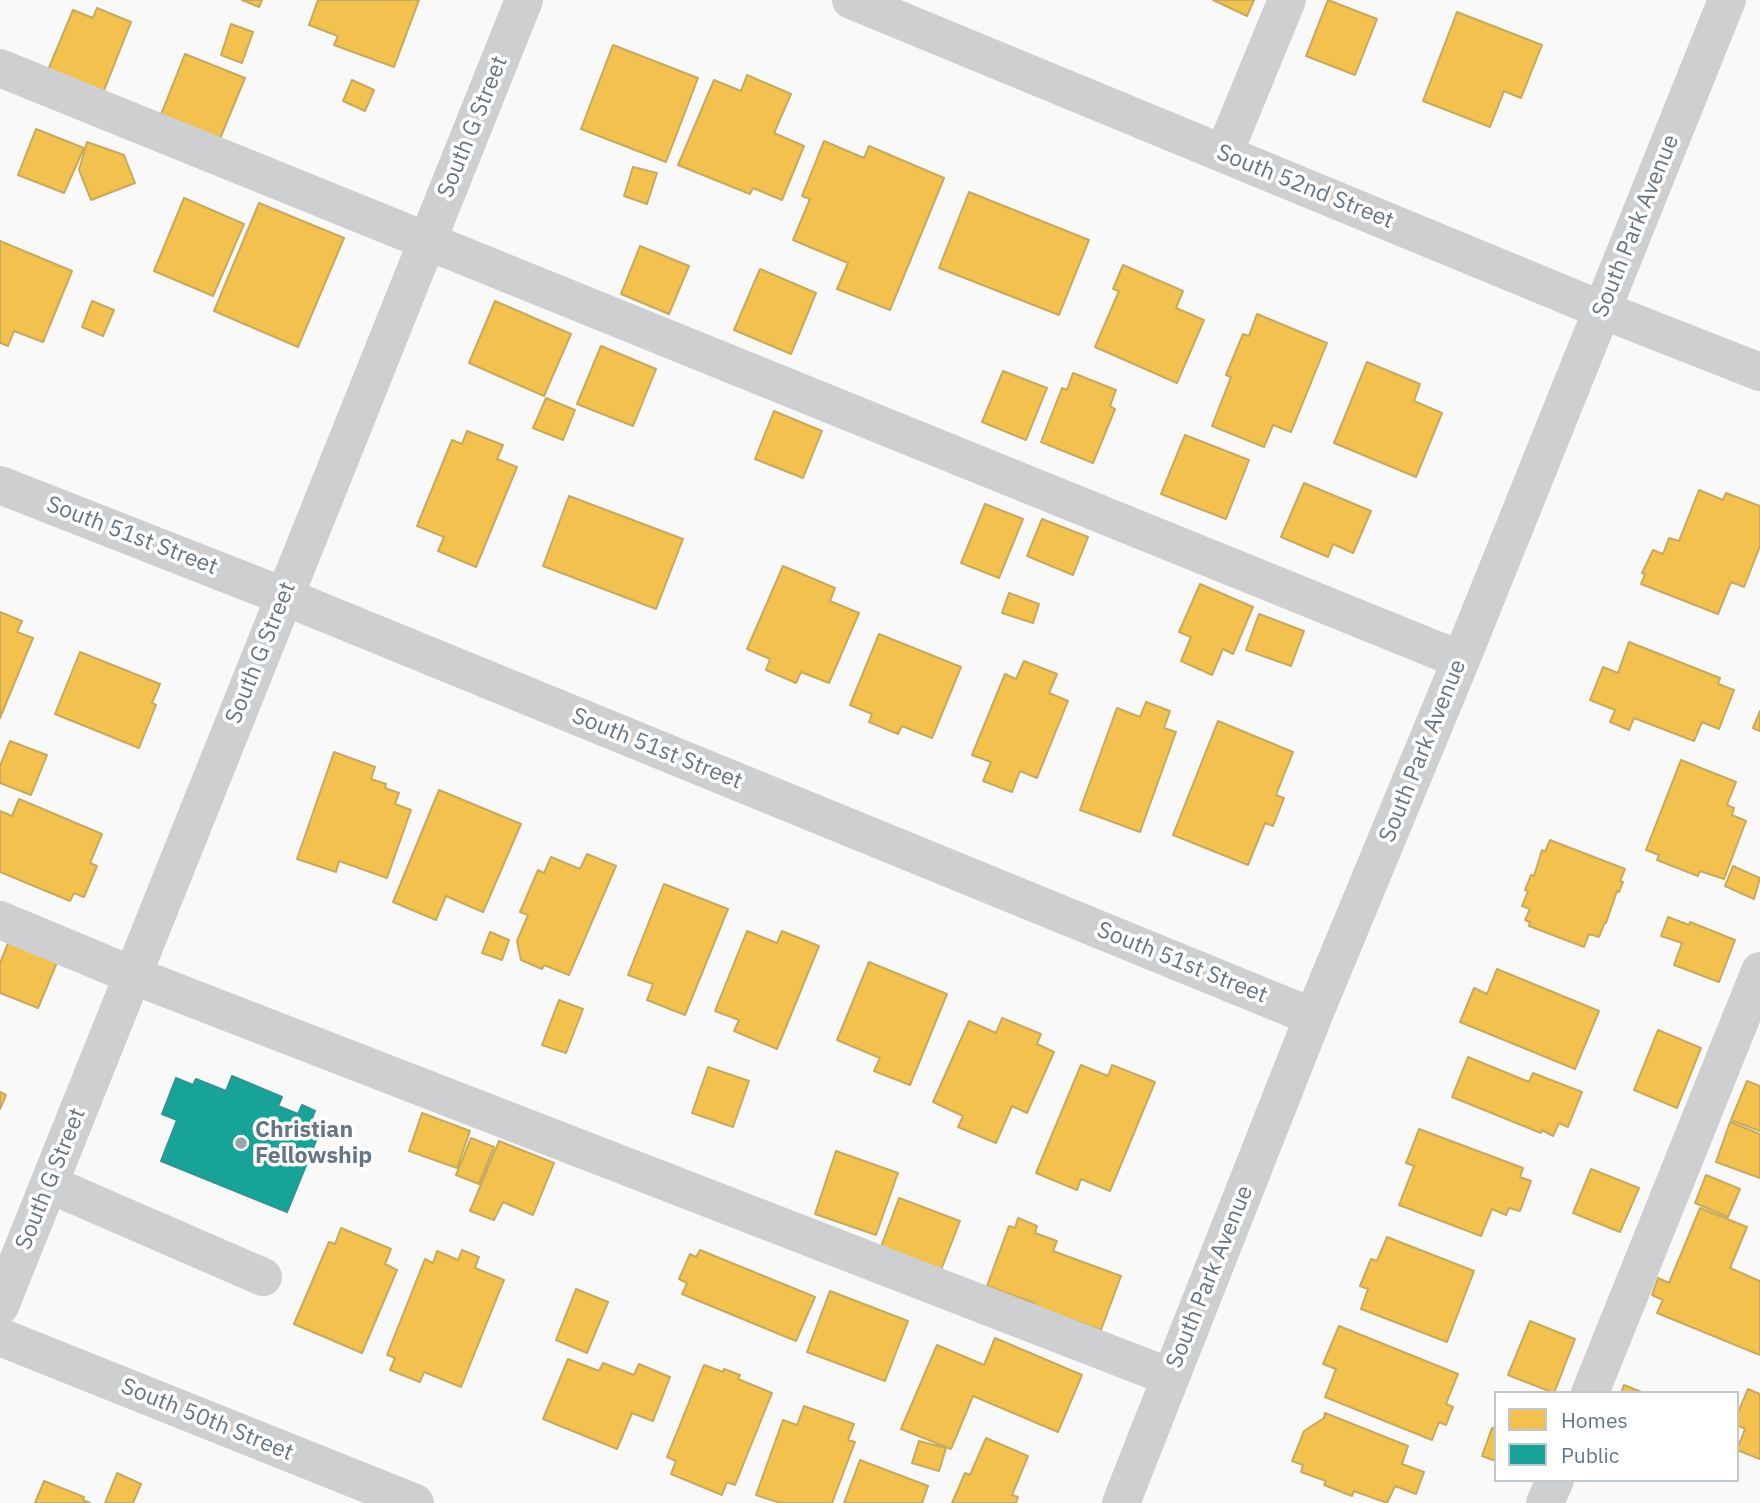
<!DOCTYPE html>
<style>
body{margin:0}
#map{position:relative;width:1760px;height:1503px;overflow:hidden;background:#f9f9f9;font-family:"IBM Plex Sans",sans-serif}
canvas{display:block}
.legend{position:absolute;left:1494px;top:1391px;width:245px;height:91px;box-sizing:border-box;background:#fff;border:2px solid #c1c8cd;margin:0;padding:9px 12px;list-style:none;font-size:21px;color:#657683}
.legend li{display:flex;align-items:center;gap:14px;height:35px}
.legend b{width:35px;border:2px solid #c1c8cd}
</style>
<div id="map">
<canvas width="1760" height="1503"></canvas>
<ul class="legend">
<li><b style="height:19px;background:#f2c14e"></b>Homes</li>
<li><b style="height:19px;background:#17a398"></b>Public</li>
</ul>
</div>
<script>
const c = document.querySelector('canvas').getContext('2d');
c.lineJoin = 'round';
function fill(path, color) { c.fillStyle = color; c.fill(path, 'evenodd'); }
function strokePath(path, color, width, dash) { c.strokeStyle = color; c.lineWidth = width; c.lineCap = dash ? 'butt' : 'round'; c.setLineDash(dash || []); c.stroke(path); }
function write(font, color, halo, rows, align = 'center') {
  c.font = font + ' "IBM Plex Sans",sans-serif'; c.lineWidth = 7; c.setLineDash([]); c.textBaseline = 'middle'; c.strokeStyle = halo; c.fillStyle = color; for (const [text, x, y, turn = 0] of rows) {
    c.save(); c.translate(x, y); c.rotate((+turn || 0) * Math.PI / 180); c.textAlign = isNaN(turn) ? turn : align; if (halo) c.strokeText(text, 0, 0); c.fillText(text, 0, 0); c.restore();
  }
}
const homes = new Path2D(`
 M 242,0 L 262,0 L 259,7 Z
 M 318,0 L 419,0 L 394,67 L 334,45 L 338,36 L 309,25 Z
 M 1213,0 L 1254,0 L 1247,16 Z
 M 1328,0 L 1377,19 L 1355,75 L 1306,56 Z
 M 97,8 L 131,22 L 103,93 L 48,70 L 73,10 L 93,18 Z
 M 1457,12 L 1542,45 L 1521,98 L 1504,91 L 1490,127 L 1423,101 Z
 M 231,24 L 253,32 L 242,63 L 221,55 Z
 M 613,45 L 698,78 L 666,162 L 581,129 Z
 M 185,54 L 245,78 L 219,141 L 160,117 Z
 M 747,75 L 791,94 L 774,133 L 804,146 L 782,200 L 753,188 L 750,194 L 678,165 L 714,80 L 741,91 Z
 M 352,80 L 374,90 L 365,111 L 343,101 Z
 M 36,129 L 84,148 L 64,193 L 18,175 Z
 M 824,141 L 864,158 L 869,146 L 944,178 L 890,310 L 837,289 L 848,263 L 793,240 L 810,199 L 802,196 Z
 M 87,142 L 124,155 L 135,183 L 91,200 L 79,170 Z
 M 633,167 L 657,173 L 647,204 L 624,196 Z
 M 969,192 L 1089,240 L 1059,315 L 939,268 Z
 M 184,198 L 244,224 L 213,296 L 154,271 Z
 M 259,203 L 344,238 L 298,347 L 214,311 Z
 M 0,241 L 72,271 L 43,342 L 14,331 L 8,346 L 0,343 Z
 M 640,246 L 689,266 L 669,314 L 621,294 Z
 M 1123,265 L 1183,291 L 1176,308 L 1204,320 L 1177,383 L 1095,347 L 1119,291 L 1113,289 Z
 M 760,269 L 816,293 L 791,354 L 734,330 Z
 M 92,301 L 114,310 L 103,336 L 82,327 Z
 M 495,301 L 571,334 L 544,396 L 469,363 Z
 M 1257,314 L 1327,343 L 1291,432 L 1273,425 L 1264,447 L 1212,426 L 1231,377 L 1226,375 L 1243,334 L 1249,336 Z
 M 601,346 L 656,369 L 633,426 L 577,404 Z
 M 1367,362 L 1420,384 L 1414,401 L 1442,413 L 1416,477 L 1334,443 Z
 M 1003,371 L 1047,388 L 1026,440 L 982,422 Z
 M 1073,373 L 1116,390 L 1110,406 L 1115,409 L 1093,463 L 1041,442 L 1062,388 L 1067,390 Z
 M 546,398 L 575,410 L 563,440 L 533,428 Z
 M 774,411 L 822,431 L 803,478 L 755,459 Z
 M 467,431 L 503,445 L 497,459 L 517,467 L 476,567 L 438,551 L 444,537 L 417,526 L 452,440 L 462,444 Z
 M 1185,435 L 1249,460 L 1226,519 L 1161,494 Z
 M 1304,483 L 1371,511 L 1353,553 L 1333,544 L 1328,557 L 1281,537 Z
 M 1699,490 L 1723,500 L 1726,493 L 1760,506 L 1760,546 L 1744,587 L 1731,582 L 1718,614 L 1641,584 L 1645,574 L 1642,573 L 1653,550 L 1663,554 L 1669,538 L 1679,541 Z
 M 569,496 L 683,539 L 656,609 L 543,566 Z
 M 985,504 L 1023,519 L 999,578 L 961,563 Z
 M 1042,519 L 1088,537 L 1073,575 L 1027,556 Z
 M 783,566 L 835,588 L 830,601 L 859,613 L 829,683 L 801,672 L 796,683 L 766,670 L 770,659 L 747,649 Z
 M 1200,584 L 1253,607 L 1233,654 L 1223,649 L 1212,675 L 1181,661 L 1191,637 L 1179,632 Z
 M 1009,593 L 1039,604 L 1033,623 L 1002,613 Z
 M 0,612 L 22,621 L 17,632 L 33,638 L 0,718 Z
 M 1259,614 L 1304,631 L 1291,666 L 1246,650 Z
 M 879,634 L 961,667 L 932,738 L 902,726 L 898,734 L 869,722 L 872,714 L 850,705 Z
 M 1629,642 L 1720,678 L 1718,684 L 1734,690 L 1719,729 L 1702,722 L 1694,741 L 1634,718 L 1629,730 L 1610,722 L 1615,710 L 1590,700 L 1603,667 L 1618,673 Z
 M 80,652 L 160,684 L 152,703 L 156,705 L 139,748 L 55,714 Z
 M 1024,661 L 1057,674 L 1049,693 L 1068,701 L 1037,778 L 1020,771 L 1012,792 L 983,781 L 991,762 L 972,755 L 1005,674 L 1016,679 Z
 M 1146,702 L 1170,711 L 1164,728 L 1176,732 L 1140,832 L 1080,810 L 1117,708 L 1140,717 Z
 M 1760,711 L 1760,731 L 1753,728 Z
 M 1218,721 L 1293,752 L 1276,795 L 1284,798 L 1273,826 L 1265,823 L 1248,865 L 1173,835 Z
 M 10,741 L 47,755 L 31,795 L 0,783 L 0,766 Z
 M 334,752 L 375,767 L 371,779 L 386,784 L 385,788 L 399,793 L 395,804 L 411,810 L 387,878 L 339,861 L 336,872 L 297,859 Z
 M 1681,760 L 1736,782 L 1727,805 L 1734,808 L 1732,815 L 1746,821 L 1724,879 L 1700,871 L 1698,876 L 1657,860 L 1659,855 L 1646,850 Z
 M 439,790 L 521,824 L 483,912 L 446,896 L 436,920 L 393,902 Z
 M 19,799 L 102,834 L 90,863 L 97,866 L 84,897 L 74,893 L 70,901 L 0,872 L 0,811 L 12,816 Z
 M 1550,840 L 1625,869 L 1620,881 L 1623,882 L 1619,892 L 1617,891 L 1606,923 L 1605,922 L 1599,937 L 1589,934 L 1584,947 L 1529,926 L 1530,922 L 1525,920 L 1530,909 L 1522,906 L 1528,891 L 1525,890 L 1531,875 L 1534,876 L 1542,850 L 1545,852 Z
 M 587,854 L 616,866 L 569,975 L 544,965 L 542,969 L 521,960 L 517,941 L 528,915 L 520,912 L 538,870 L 544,873 L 551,857 L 580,869 Z
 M 1733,866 L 1760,878 L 1754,899 L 1725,886 Z
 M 664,884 L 728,909 L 685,1015 L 647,1000 L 653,984 L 628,975 Z
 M 1668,917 L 1689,925 L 1690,922 L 1735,940 L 1719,982 L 1674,965 L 1682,943 L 1661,936 Z
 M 747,931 L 777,943 L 782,931 L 819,946 L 777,1049 L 734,1031 L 739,1020 L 715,1011 Z
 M 490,932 L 509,940 L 502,960 L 482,953 Z
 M 9,941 L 58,960 L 38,1008 L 0,993 L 0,963 Z
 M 869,962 L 947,994 L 910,1085 L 874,1071 L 880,1058 L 837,1040 Z
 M 1497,969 L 1599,1011 L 1575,1069 L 1460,1022 L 1474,988 L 1487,994 Z
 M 559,1000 L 583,1009 L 566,1053 L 542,1045 Z
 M 1002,1018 L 1041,1034 L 1037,1044 L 1054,1052 L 1027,1113 L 1012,1106 L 996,1143 L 958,1127 L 963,1116 L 933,1102 L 969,1021 L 996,1033 Z
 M 1658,1030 L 1701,1048 L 1677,1108 L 1634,1090 Z
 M 1468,1057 L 1529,1082 L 1533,1073 L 1582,1092 L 1568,1127 L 1559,1123 L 1553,1136 L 1542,1130 L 1541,1133 L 1452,1097 Z
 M 1081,1065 L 1108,1076 L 1112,1065 L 1155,1082 L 1110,1191 L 1081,1179 L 1077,1190 L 1036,1173 Z
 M 708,1067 L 749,1081 L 733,1127 L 692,1113 Z
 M 1747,1081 L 1760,1086 L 1760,1131 L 1731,1120 Z
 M 0,1092 L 6,1095 L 0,1109 Z
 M 422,1113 L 470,1131 L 457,1168 L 409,1151 Z
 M 1730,1122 L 1760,1134 L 1760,1178 L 1716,1162 Z
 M 1419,1129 L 1523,1168 L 1520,1177 L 1531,1181 L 1520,1211 L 1509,1208 L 1506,1215 L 1492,1209 L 1481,1236 L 1399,1205 L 1414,1166 L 1406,1163 Z
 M 471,1138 L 494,1147 L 479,1184 L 456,1175 Z
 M 499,1141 L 554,1163 L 533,1215 L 503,1202 L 494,1220 L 470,1211 Z
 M 836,1151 L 898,1173 L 876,1235 L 815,1214 Z
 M 1591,1169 L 1639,1188 L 1620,1232 L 1573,1213 Z
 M 1706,1175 L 1740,1189 L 1728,1217 L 1695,1203 Z
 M 899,1198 L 960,1221 L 941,1270 L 881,1247 Z
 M 1700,1208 L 1747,1227 L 1730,1268 L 1760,1281 L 1760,1355 L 1657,1313 L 1663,1300 L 1652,1295 L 1658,1278 L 1669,1283 Z
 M 1018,1218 L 1037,1226 L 1035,1233 L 1057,1241 L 1053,1251 L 1121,1276 L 1101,1330 L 1034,1306 L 1034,1303 L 987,1286 L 1009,1226 L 1015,1228 Z
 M 341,1228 L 391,1249 L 385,1264 L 397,1270 L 362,1353 L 294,1324 L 329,1242 L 335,1244 Z
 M 1387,1237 L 1474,1271 L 1447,1342 L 1361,1309 L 1368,1289 L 1360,1286 L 1371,1259 L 1377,1261 Z
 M 462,1250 L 479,1257 L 475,1268 L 504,1280 L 461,1387 L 424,1372 L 420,1382 L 390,1370 L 395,1358 L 387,1355 L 425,1259 L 433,1263 L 437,1251 L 458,1260 Z
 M 700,1250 L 815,1297 L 796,1341 L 682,1294 L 687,1283 L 679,1279 L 690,1254 L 696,1257 Z
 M 576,1289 L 608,1302 L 587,1353 L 556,1340 Z
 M 830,1291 L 908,1321 L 885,1381 L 807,1352 Z
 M 1530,1321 L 1575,1339 L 1554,1393 L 1508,1375 Z
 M 1339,1326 L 1458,1374 L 1446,1404 L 1453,1407 L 1446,1425 L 1439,1422 L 1432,1440 L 1325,1397 L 1336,1369 L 1323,1364 Z
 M 995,1338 L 1082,1375 L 1058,1432 L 973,1396 L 951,1449 L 901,1429 L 937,1345 L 984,1365 Z
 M 568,1359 L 599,1371 L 603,1363 L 634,1375 L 639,1364 L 670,1377 L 653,1421 L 632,1413 L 617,1449 L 543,1419 Z
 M 704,1365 L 723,1372 L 724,1369 L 740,1375 L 738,1379 L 772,1393 L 735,1485 L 727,1482 L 722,1495 L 671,1474 L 676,1461 L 667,1457 Z
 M 1624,1385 L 1644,1393 L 1621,1393 Z
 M 1748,1389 L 1760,1394 L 1760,1459 L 1737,1450 L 1745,1429 L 1737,1425 L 1737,1415 Z
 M 804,1406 L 854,1424 L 848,1440 L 855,1442 L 832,1503 L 780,1503 L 756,1495 L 783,1420 L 797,1425 Z
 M 1325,1413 L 1408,1446 L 1402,1464 L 1424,1472 L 1416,1494 L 1395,1486 L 1387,1503 L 1354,1491 L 1352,1496 L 1324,1485 L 1326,1481 L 1301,1472 L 1303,1465 L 1292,1461 L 1304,1431 L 1324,1418 Z
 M 1492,1428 L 1496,1429 L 1496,1461 L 1482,1456 Z
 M 986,1438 L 1028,1456 L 1012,1495 L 1018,1497 L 1016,1503 L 952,1503 L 965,1473 L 970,1475 Z
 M 919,1441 L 946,1448 L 939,1471 L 912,1463 Z
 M 860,1460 L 928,1486 L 922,1503 L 844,1503 Z
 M 117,1473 L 141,1484 L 133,1503 L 105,1503 Z
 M 44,1481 L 84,1497 L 83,1500 L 90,1503 L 35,1503 Z`);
fill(homes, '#f2c14e');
strokePath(homes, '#c8aa5e', 2);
const public = new Path2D(`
 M 232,1076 L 282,1097 L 278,1106 L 298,1114 L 302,1105 L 315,1111 L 311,1121 L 322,1126 L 287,1212 L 161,1161 L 177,1120 L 162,1114 L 176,1078 L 193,1085 L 196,1079 L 226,1091 Z`);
fill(public, '#17a398');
strokePath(public, '#2e9692', 2);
strokePath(new Path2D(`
 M 851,0 L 1602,310 L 1760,372
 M 0,68 L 1461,660
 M 1224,153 L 1287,0
 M 0,485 L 283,596 L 1313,1017
 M 0,920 L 132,975 L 1170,1377
 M 49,1184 L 263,1277
 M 0,1306 L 524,0
 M 0,1337 L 415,1503
 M 1590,1393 L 1760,971
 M 1121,1503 L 1313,1017 L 1461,660 L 1727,0
 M 1545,1503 L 1555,1480`), '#cecfd0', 38);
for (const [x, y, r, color] of [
 [241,1143,7,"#99a4ac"]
]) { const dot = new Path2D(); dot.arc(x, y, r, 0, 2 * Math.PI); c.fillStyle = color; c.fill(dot); strokePath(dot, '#fff', 2.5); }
write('23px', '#657683', '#fff', [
 ["South G Street",473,127,-68],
 ["South 52nd Street",1305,187,22],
 ["South Park Avenue",1636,226,-68],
 ["South 51st Street",132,536,21],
 ["South G Street",261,653,-68],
 ["South 51st Street",657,749,22],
 ["South Park Avenue",1423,751,-68],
 ["South 51st Street",1182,963,22],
 ["South G Street",51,1179,-68],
 ["South Park Avenue",1210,1277,-68],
 ["South 50th Street",207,1420,22]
]);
write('bold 23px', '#657683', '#fff', [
 ["Christian",255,1130],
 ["Fellowship",255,1156]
], 'left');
</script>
